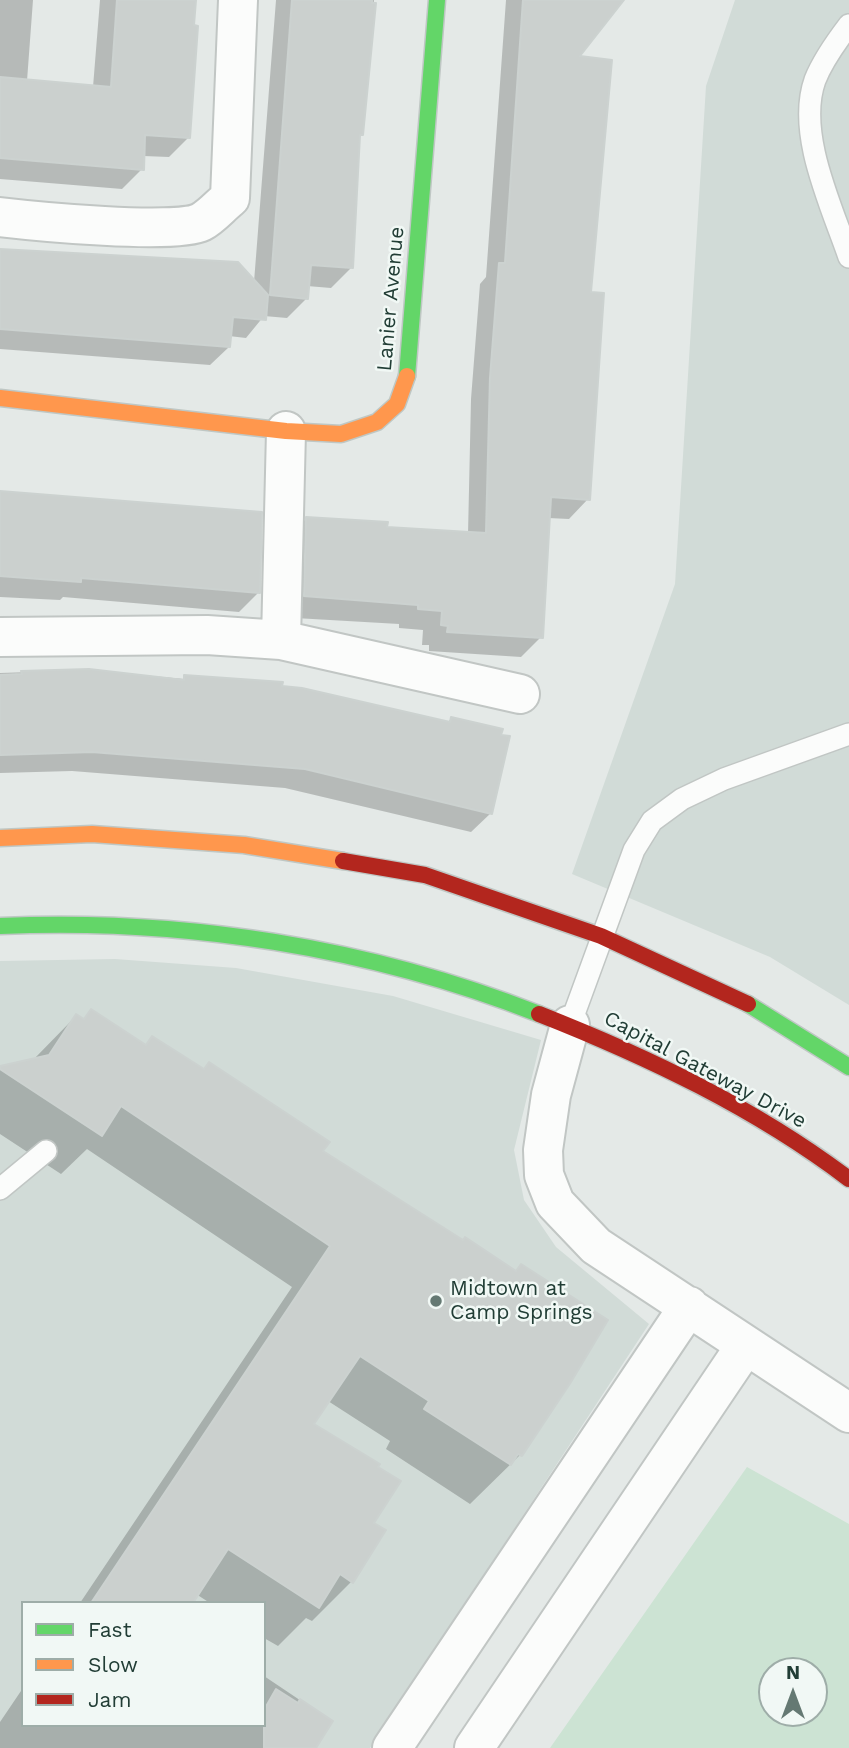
<!DOCTYPE html>
<style>
body{margin:0}
#map{position:relative;width:849px;height:1748px;overflow:hidden;background:#e4e9e7;font-family:"Work Sans",sans-serif}
canvas{display:block}
.legend{position:absolute;left:21px;top:1601px;width:245px;height:126px;box-sizing:border-box;background:#f1f8f5;border:2px solid #9eada8;margin:0;padding:9px 12px;list-style:none;font-size:21px;color:#213d35}
.legend li{display:flex;align-items:center;gap:14px;height:35px}
.legend b{width:35px;border:2px solid #9eada8}
.north{position:absolute;left:758px;top:1657px;width:70px;height:70px;box-sizing:border-box;background:#f1f8f5;border:2px solid #9eada8;border-radius:50%;rotate:0deg;font-size:19px;font-weight:700;line-height:28px;text-align:center;color:#213d35}
.north::after{content:'';display:block;margin:auto;width:24px;height:32px;background:#657973;clip-path:polygon(50% 0,100% 100%,50% 72%,0 100%)}
</style>
<div id="map">
<canvas width="849" height="1748"></canvas>
<ul class="legend">
<li><b style="height:9px;background:#63d668"></b>Fast</li>
<li><b style="height:9px;background:#ff974d"></b>Slow</li>
<li><b style="height:9px;background:#b3261e"></b>Jam</li>
</ul>
<div class="north">N</div>
</div>
<script>
const c = document.querySelector('canvas').getContext('2d');
c.lineJoin = 'round';
function fill(path, color) { c.fillStyle = color; c.fill(path, 'evenodd'); }
function strokePath(path, color, width, dash) { c.strokeStyle = color; c.lineWidth = width; c.lineCap = dash ? 'butt' : 'round'; c.setLineDash(dash || []); c.stroke(path); }
function write(font, color, halo, rows, align = 'center') {
  c.font = font + ' "Work Sans",sans-serif'; c.lineWidth = 5; c.setLineDash([]); c.textBaseline = 'middle'; c.strokeStyle = halo; c.fillStyle = color; for (const [text, x, y, turn = 0] of rows) {
    c.save(); c.translate(x, y); c.rotate((+turn || 0) * Math.PI / 180); c.textAlign = isNaN(turn) ? turn : align; if (halo) c.strokeText(text, 0, 0); c.fillText(text, 0, 0); c.restore();
  }
}
fill(new Path2D(`
 M 735,0 L 849,0 L 849,1005 L 770,957 L 572,874 L 675,584 L 706,86 Z
 M 115,959 L 236,968 L 393,996 L 541,1040 L 514,1150 L 524,1200 L 556,1247 L 649,1324 L 370,1748 L 0,1748 L 0,961 ZM 23,1603 L 264,1603 L 264,1725 L 23,1725 Z`), '#d1dbd7');
fill(new Path2D(`
 M 747,1467 L 849,1524 L 849,1748 L 550,1748 ZM 772,1671 L 814,1671 L 814,1713 L 772,1713 Z`), '#cce3d3');
fill(new Path2D(`
 M 0,0 L 33,0 L 27,81 L 93,87 L 100,0 L 195,0 L 189,137 L 169,157 L 143,156 L 142,169 L 122,189 L 0,179 Z
 M 276,0 L 374,0 L 369,68 L 358,137 L 351,268 L 331,288 L 307,286 L 307,298 L 287,318 L 264,316 L 246,338 L 229,336 L 229,347 L 210,365 L 0,349 L 0,252 L 254,282 Z
 M 506,0 L 612,0 L 577,58 L 589,294 L 588,499 L 569,519 L 548,518 L 541,637 L 521,657 L 429,651 L 429,645 L 422,645 L 423,630 L 399,628 L 399,624 L 295,618 L 287,539 L 306,519 L 385,529 L 468,534 L 471,399 L 480,284 L 486,277 Z
 M 0,492 L 259,592 L 239,612 L 63,597 L 60,600 L 0,597 Z
 M 89,670 L 280,688 L 447,723 L 451,719 L 491,813 L 471,832 L 285,788 L 72,771 L 0,773 L 0,673 Z
 M 91,1011 L 144,1046 L 152,1038 L 321,1152 L 520,1455 L 470,1504 L 386,1449 L 390,1441 L 328,1401 L 312,1424 L 372,1524 L 352,1581 L 312,1621 L 306,1618 L 278,1646 L 264,1638 L 264,1603 L 210,1603 L 196,1594 L 191,1603 L 80,1603 L 292,1287 L 87,1149 L 61,1174 L 0,1134 L 0,1067 L 34,1059 L 76,1016 L 83,1020 Z
 M 264,1676 L 331,1721 L 313,1748 L 0,1748 L 0,1722 L 23,1688 L 23,1725 L 264,1725 Z`), '#0003');
const building = new Path2D(`
 M 117,0 L 196,0 L 194,25 L 198,26 L 190,138 L 145,135 L 144,170 L 0,158 L 0,77 L 111,87 Z
 M 292,0 L 372,0 L 372,3 L 376,3 L 363,135 L 360,135 L 353,268 L 311,265 L 308,299 L 270,295 Z
 M 523,0 L 624,0 L 580,56 L 612,60 L 591,292 L 604,293 L 590,500 L 551,497 L 543,638 L 447,632 L 448,626 L 441,625 L 442,611 L 418,609 L 418,605 L 304,596 L 306,517 L 388,522 L 387,527 L 486,533 L 490,378 L 499,263 L 505,263 Z
 M 0,249 L 238,262 L 268,295 L 266,320 L 233,317 L 230,347 L 0,329 Z
 M 0,491 L 262,512 L 260,593 L 81,578 L 81,582 L 0,576 Z
 M 89,669 L 184,680 L 184,675 L 283,682 L 282,686 L 302,688 L 450,722 L 451,717 L 503,729 L 501,735 L 510,736 L 492,814 L 305,769 L 92,752 L 0,755 L 0,675 L 22,674 L 21,671 Z
 M 91,1009 L 146,1045 L 152,1036 L 204,1069 L 209,1062 L 330,1142 L 323,1151 L 463,1240 L 465,1237 L 516,1271 L 521,1264 L 608,1320 L 571,1382 L 522,1456 L 518,1454 L 511,1465 L 424,1409 L 429,1401 L 360,1356 L 314,1424 L 380,1464 L 378,1467 L 401,1481 L 374,1523 L 386,1530 L 353,1583 L 340,1574 L 319,1608 L 228,1549 L 193,1603 L 91,1603 L 330,1246 L 121,1106 L 102,1136 L 0,1069 L 0,1066 L 49,1055 L 76,1014 L 84,1019 Z
 M 276,1689 L 298,1703 L 300,1699 L 333,1721 L 316,1748 L 264,1748 L 264,1710 Z`);
fill(building, '#cbd0ce');
strokePath(building, '#ccd2d0', 2);
const lane = new Path2D(`
 M 849,25 C 836,42 823,60 815,80 C 796,133 832,207 849,257
 M 570,1025 L 634,850 L 652,821 L 682,799 L 724,779 L 849,734
 M 0,1189 L 46,1151`);
const street = new Path2D(`
 M 0,217 C 34,221 176,235 201,222 C 211,217 221,205 230,198 L 238,0
 M 0,637 L 207,635 L 281,640 L 520,694
 M 281,640 L 286,431
 M 570,1025 L 551,1095 L 543,1150 L 544,1175 L 555,1203 L 596,1246 L 849,1413
 M 392,1748 L 689,1306
 M 474,1748 L 746,1345`);
const fast = new Path2D(`
 M 407,376 L 437,0
 M 0,926 C 183,918 369,947 539,1014
 M 748,1004 L 849,1067`);
const slow = new Path2D(`
 M 0,398 L 286,431 L 341,434 L 377,422 L 397,404 L 407,376
 M 0,838 L 92,834 L 244,845 L 343,861`);
const jam = new Path2D(`
 M 343,861 L 425,875 L 601,936 L 748,1004
 M 539,1014 C 648,1057 755,1108 849,1179`);
strokePath(lane, '#c1c6c4', 24);
strokePath(street, '#c1c6c4', 42);
strokePath(fast, '#bfc7c4', 19);
strokePath(slow, '#bfc7c4', 19);
strokePath(jam, '#bfc7c4', 19);
strokePath(lane, '#fbfcfb', 21);
strokePath(street, '#fbfcfb', 38);
strokePath(fast, '#63d668', 16);
strokePath(slow, '#ff974d', 16);
strokePath(jam, '#b3261e', 16);
for (const [x, y, r, color] of [
 [436,1301,7,"#657973"]
]) { const dot = new Path2D(); dot.arc(x, y, r, 0, 2 * Math.PI); c.fillStyle = color; c.fill(dot); strokePath(dot, '#f1f8f5', 2.5); }
write('21px', '#213d35', '#f1f8f5', [
 ["Lanier Avenue",391,299,-85],
 ["Capital Gateway Drive",705,1070,28]
]);
write('21px', '#213d35', '#f1f8f5', [
 ["Midtown at",450,1289],
 ["Camp Springs",450,1313]
], 'left');
</script>
